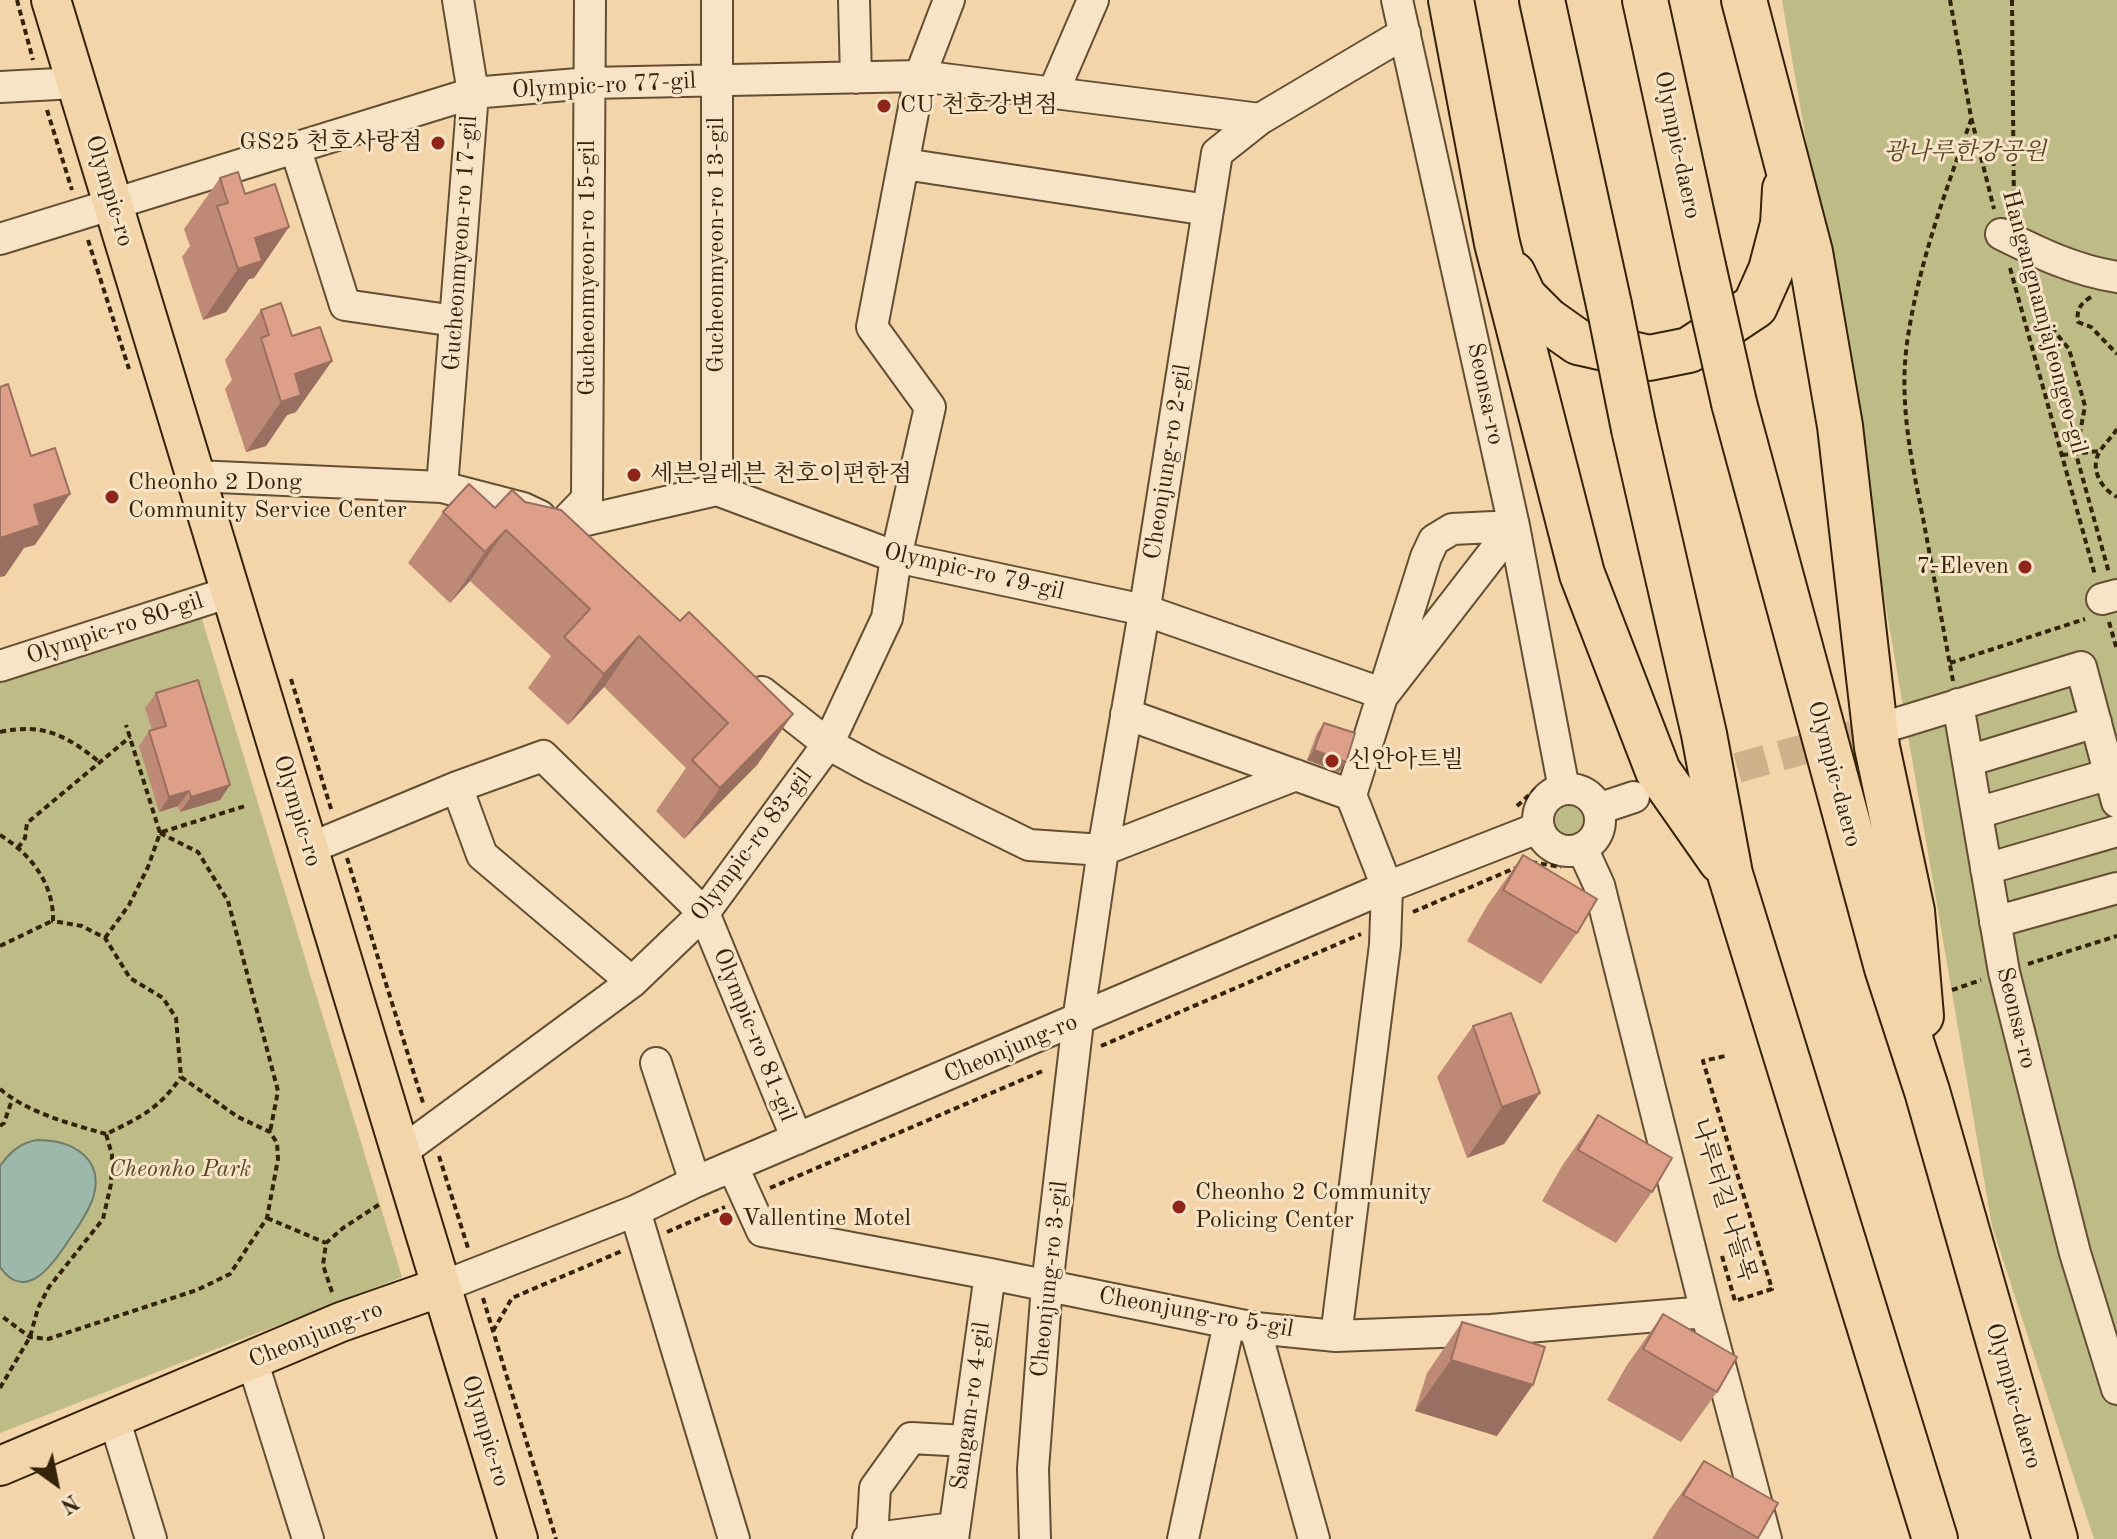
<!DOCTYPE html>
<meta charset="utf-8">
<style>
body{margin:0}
#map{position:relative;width:2117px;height:1539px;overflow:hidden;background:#f4d4a9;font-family:"Old Standard TT",serif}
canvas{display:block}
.north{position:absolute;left:16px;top:1443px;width:80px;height:80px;-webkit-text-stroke:6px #f8e3c7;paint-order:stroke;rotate:147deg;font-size:22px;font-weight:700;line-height:32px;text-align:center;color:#342209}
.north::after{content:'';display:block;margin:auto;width:28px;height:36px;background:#342209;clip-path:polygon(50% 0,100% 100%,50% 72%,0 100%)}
</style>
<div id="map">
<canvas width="2117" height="1539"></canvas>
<div class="north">N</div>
</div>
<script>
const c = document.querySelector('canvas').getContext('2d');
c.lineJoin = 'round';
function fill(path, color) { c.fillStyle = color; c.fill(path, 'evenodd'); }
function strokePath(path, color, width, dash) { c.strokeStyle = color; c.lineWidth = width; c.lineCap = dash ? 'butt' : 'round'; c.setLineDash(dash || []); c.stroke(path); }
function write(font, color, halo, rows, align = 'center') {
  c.font = font + ' "Old Standard TT","Noto Serif KR",serif'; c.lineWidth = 6; c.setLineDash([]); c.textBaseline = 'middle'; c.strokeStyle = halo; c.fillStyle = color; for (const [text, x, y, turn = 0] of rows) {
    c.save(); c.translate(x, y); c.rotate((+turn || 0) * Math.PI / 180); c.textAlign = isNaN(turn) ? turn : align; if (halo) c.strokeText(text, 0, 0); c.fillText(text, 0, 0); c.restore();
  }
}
fill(new Path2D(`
 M 1782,0 L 2117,0 L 2117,1539 L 2094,1539 L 1992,1226 Z
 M 201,616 L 402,1277 L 0,1433 L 0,677 Z
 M1547 820a21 21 0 1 1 42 0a21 21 0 1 1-42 0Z`), '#bebc86');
const water = new Path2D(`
 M 37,1140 C 73,1140 107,1159 92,1201 C 87,1213 80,1224 73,1234 C 58,1257 28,1307 0,1267 L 0,1166 C 10,1152 20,1143 37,1140 Z`);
fill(water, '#9cb8aa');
strokePath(water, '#727c6a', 2);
strokePath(new Path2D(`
 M 1694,780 L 1890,725`), '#ceb089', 30, [30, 15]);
const minor = new Path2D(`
 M 854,0 L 856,78
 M 1397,0 L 1514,526 L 1564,789
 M 0,87 L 76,83
 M 1053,93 L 1093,0
 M 296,150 L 345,305 L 455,321
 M 904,164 L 1208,210
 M 2001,234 C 2039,253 2074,270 2117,277
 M 0,239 L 473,93 L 589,83 L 920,76 L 1260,119
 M 195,476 L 442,487 L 523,508 L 540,516
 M 442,487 L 473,93 L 458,0
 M 717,490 L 717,0
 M 561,526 L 717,490 L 896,557 L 1144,610 L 1384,694 L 1514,526
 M 561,526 L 587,499 L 590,0
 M 2102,599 L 2117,595
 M 0,666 L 230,592
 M 762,692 L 828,744 L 872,768 L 1029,845 L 1103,850 L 1296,775
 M 1958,704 L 2004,972 L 2075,1253 L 2117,1389
 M 1126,714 L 1351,795
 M 1895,724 L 2081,667 L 2117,802
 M 1968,761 L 2096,722
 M 457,787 L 482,855 L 632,982
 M1538 820a31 31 0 1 1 62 0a31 31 0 1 1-62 0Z
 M 1598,809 L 1634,797
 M 1977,813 L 2110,774
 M 1582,848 L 1599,885 L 1706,1312 L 1766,1539
 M 308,849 L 457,787 L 543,756 L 704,913 L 797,1139
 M 1986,869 L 2117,831
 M 1995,922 L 2117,888
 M 656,1063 L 695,1182
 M 400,1153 L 632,982 L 704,913 L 828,744 L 887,618 L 896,557 L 930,407 L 872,327 L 920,76 L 949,0
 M 733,1167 L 762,1231 L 990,1274 L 1255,1328 L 1336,1336 L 1491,1330 L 1706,1312
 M 635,1211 L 734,1539
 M 441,1287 L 635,1211 L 695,1182 L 1387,887 L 1538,828
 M 1255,1328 L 1314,1539
 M 1336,1336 L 1385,945 L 1387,887 L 1351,795 L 1426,557 L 1434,540 L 1452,529 L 1514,526
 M 252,1360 L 308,1539
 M 114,1418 L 151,1539
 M 872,1538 L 875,1488 L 911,1438 L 966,1441
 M 868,1539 L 953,1528
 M 953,1539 L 990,1274
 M 1035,1539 L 1033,1469 L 1047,1286 L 1078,1021 L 1103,850 L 1146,601 L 1217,153 L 1260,119 L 1405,33
 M 1183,1539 L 1229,1323`);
const major = new Path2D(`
 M 51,0 L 518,1539
 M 0,1466 L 341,1322 L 441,1287`);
const highway = new Path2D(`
 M 1451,0 L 1497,243 L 1582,574 L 1658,771 L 1721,861
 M 1542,0 L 1609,305
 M 1645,0 L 1703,266
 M 1744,0 L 1810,252 L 1840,426 L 1877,747 L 1912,911 L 1921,1016
 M 1513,274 L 1524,297 L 1547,320 L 1578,342 L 1649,358 L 1689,350 L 1755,306 L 1771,270 L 1783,224 L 1785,189
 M 1734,403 L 1887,968 L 1927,1091 L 2055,1539
 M 1634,429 L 1704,734 L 1730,874 L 1935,1539`);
strokePath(minor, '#644e31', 34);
strokePath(major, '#342209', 42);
strokePath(highway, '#342209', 48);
strokePath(new Path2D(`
 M 17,0 L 33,60
 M 1950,0 L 1971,117 L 1994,209
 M 2012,0 L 2014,212
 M 47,110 L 72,190
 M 88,240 L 129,369
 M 2010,268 L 2095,575
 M 2024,276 L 2032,304 L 2069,349 L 2085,406 L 2076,454 L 2109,573
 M 2091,297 C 2081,303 2076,309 2078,322 L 2091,327 L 2117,354
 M 2117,429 C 2112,437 2105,443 2100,451 C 2089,468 2101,489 2117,497
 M 2062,455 L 2100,451
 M 2109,622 L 2117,650
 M 1950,663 L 2085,619
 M 291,679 L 332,812
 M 1953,681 C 1943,627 1933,572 1923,518 C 1911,459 1899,403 1907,343 C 1918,265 1945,193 1971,120
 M 0,732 C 43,723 66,735 98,761
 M 1517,806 L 1537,788
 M 162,832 L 245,806
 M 160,833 L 198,852 L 228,901 L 278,1091 L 270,1132
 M 0,835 C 31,854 54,884 53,921 L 82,926 L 105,938 L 130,978 L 163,998 L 176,1018 L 181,1077 L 238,1117 L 270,1132 L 277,1143 L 278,1159 L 267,1218 L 230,1274 L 197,1290 L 48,1339 L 30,1337 L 0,1315
 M 18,848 L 25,838 L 27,823 L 130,737
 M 347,858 L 424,1106
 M 1531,862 L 1561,867
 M 1413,912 L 1515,868
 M 105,938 L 129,905 L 148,867 L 160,833 L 126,725
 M 0,946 L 52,921
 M 2028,964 L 2117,936
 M 1952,990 L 1981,980
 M 1101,1046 L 1361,934
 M 0,1089 C 28,1113 71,1124 106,1134
 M 0,1126 L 4,1123 L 12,1100
 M 439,1156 L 469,1251
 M 770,1188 L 1045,1070
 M 267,1218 L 326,1243
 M 667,1232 L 725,1207
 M 1722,1256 L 1735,1301 L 1772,1289 L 1703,1061 L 1725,1056
 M 332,1292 L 323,1265 L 326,1243 L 343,1228 L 380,1204
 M 483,1298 L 556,1539
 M 493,1331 L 512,1298 L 622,1251
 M 0,1388 L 30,1337 L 38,1308 L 49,1287 L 103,1219 L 111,1184 L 112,1155 L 106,1134 C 139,1118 159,1109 181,1077`), '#342209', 4, [6, 4]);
strokePath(minor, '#f8e3c7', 30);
strokePath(major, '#f4d4a9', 38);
strokePath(highway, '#f4d4a9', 44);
const highwayBridge = new Path2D(`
 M 1703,266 L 1734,403
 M 1609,305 L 1634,429`);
strokePath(highwayBridge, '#342209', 48, []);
strokePath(highwayBridge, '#f4d4a9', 44);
fill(new Path2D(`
 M 220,178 L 245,194 L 289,227 L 254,278 L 249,279 L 226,312 L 203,320 L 182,257 L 190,246 L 184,229 Z
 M 261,310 L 296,412 L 287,415 L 266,446 L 246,452 L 225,389 L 232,380 L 225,360 Z
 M 525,502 L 680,621 L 793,714 L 757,765 L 684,839 L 656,811 L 686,768 L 604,687 L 568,725 L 528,688 L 551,656 L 470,581 L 450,603 L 408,563 L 443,512 L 495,508 Z
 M 156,693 L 230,785 L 220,800 L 180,812 L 178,806 L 159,812 L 139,746 L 149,731 L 152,730 L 145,708 Z
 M 1324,723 L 1346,762 L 1339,772 L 1307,760 L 1317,733 Z
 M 1523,855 L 1577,933 L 1541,984 L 1467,941 L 1487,906 Z
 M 1473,1026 L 1540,1093 L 1504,1144 L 1467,1158 L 1437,1077 Z
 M 1598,1115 L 1652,1192 L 1616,1243 L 1542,1201 L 1562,1166 Z
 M 1663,1314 L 1717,1392 L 1681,1442 L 1607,1400 L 1627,1365 Z
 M 1462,1322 L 1497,1436 L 1415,1411 L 1427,1373 Z
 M 1704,1461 L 1778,1503 L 1757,1539 L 1652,1539 L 1668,1512 Z`), '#be8975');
fill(new Path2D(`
 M 289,227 L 254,278 L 249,279 L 226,312 L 203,320 L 238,269 L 255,238 Z
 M 332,361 L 296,412 L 287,415 L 266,446 L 246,452 L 281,402 L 295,374 Z
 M 70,494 L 35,545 L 24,548 L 5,576 L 0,577 L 0,538 L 34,505 Z
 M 506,530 L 470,581 L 450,603 L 485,552 Z
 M 639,636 L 604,687 L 568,725 L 604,674 Z
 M 793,714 L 757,765 L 684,839 L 720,788 Z
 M 1314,750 L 1346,762 L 1339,772 L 1307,760 Z
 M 230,785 L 220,800 L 180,812 L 191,797 Z
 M 189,791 L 178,806 L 159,812 L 169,797 Z
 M 1540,1093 L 1504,1144 L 1467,1158 L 1502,1107 Z
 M 1451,1360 L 1533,1385 L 1497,1436 L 1415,1411 Z`), '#9b6f5f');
const building = new Path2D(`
 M 238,172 L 245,194 L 275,184 L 289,227 L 255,238 L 262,261 L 238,269 L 217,206 L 228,203 L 220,178 Z
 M 281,303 L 292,336 L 320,327 L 332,361 L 295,374 L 301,395 L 281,402 L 261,338 L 269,335 L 261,310 Z
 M 8,384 L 31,456 L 55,448 L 70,494 L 34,505 L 40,525 L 0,538 L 0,387 Z
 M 469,484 L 495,508 L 512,490 L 525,502 L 561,510 L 680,621 L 689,612 L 793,714 L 720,788 L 692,760 L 728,723 L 639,636 L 604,674 L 564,637 L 590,609 L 506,530 L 485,552 L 443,512 Z
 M 198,680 L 230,785 L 191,797 L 189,791 L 169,797 L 149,731 L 166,726 L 156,693 Z
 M 1324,723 L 1355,733 L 1346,762 L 1314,750 Z
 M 1523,855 L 1597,899 L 1577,933 L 1503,890 Z
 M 1511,1013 L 1540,1093 L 1502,1107 L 1473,1026 Z
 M 1598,1115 L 1672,1158 L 1652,1192 L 1578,1150 Z
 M 1663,1314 L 1737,1357 L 1717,1392 L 1643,1349 Z
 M 1462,1322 L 1545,1347 L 1533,1385 L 1451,1360 Z
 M 1704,1461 L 1778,1503 L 1758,1538 L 1683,1495 Z`);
fill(building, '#dd9f88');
strokePath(building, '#9b6f5f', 2);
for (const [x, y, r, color] of [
 [884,106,8,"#8f2418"],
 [438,143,8,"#8f2418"],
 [634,475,8,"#8f2418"],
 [112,497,8,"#8f2418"],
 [2025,567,8,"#8f2418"],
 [1332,761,8,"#8f2418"],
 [1179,1207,8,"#8f2418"],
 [726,1219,8,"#8f2418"]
]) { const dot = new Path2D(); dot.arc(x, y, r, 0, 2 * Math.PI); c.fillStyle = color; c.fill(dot); strokePath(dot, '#f8e3c7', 3); }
write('24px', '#342209', '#f8e3c7', [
 ["Olympic-ro 77-gil",604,86,-3],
 ["Olympic-daero",1677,145,78],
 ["Olympic-ro",109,191,73],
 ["Gucheonmyeon-ro 17-gil",461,243,-86],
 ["Gucheonmyeon-ro 13-gil",717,245,-90],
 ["Gucheonmyeon-ro 15-gil",588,268,-90],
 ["Hangangnamjajeongeo-gil",2044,322,75],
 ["Seonsa-ro",1485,394,78],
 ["Cheonjung-ro 2-gil",1168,462,-81],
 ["Olympic-ro 79-gil",974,572,13],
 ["Olympic-ro 80-gil",115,629,-18],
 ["Olympic-daero",1834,774,75],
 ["Olympic-ro",297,811,73],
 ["Olympic-ro 83-gil",752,845,-53],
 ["Seonsa-ro",2016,1018,76],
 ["Olympic-ro 81-gil",754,1035,68],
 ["Cheonjung-ro",1011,1049,-23],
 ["나루터길 나들목",1723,1200,73],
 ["Cheonjung-ro 3-gil",1050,1279,-84],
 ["Cheonjung-ro 5-gil",1196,1313,10],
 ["Cheonjung-ro",316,1335,-22],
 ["Olympic-daero",2013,1396,74],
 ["Sangam-ro 4-gil",971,1406,-82],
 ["Olympic-ro",485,1431,73]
]);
write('24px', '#342209', '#f8e3c7', [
 ["CU 천호강변점",900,106],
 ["GS25 천호사랑점",422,143,"right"],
 ["세븐일레븐 천호이편한점",650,475],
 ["Cheonho 2 Dong",128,483],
 ["Community Service Center",128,511],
 ["7-Eleven",2009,567,"right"],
 ["신안아트빌",1348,761],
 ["Cheonho 2 Community",1195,1193],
 ["Policing Center",1195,1221],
 ["Vallentine Motel",742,1219]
], 'left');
write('italic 24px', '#564828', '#f8e3c7', [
 ["광나루한강공원",1965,153],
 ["Cheonho Park",180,1170]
]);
</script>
